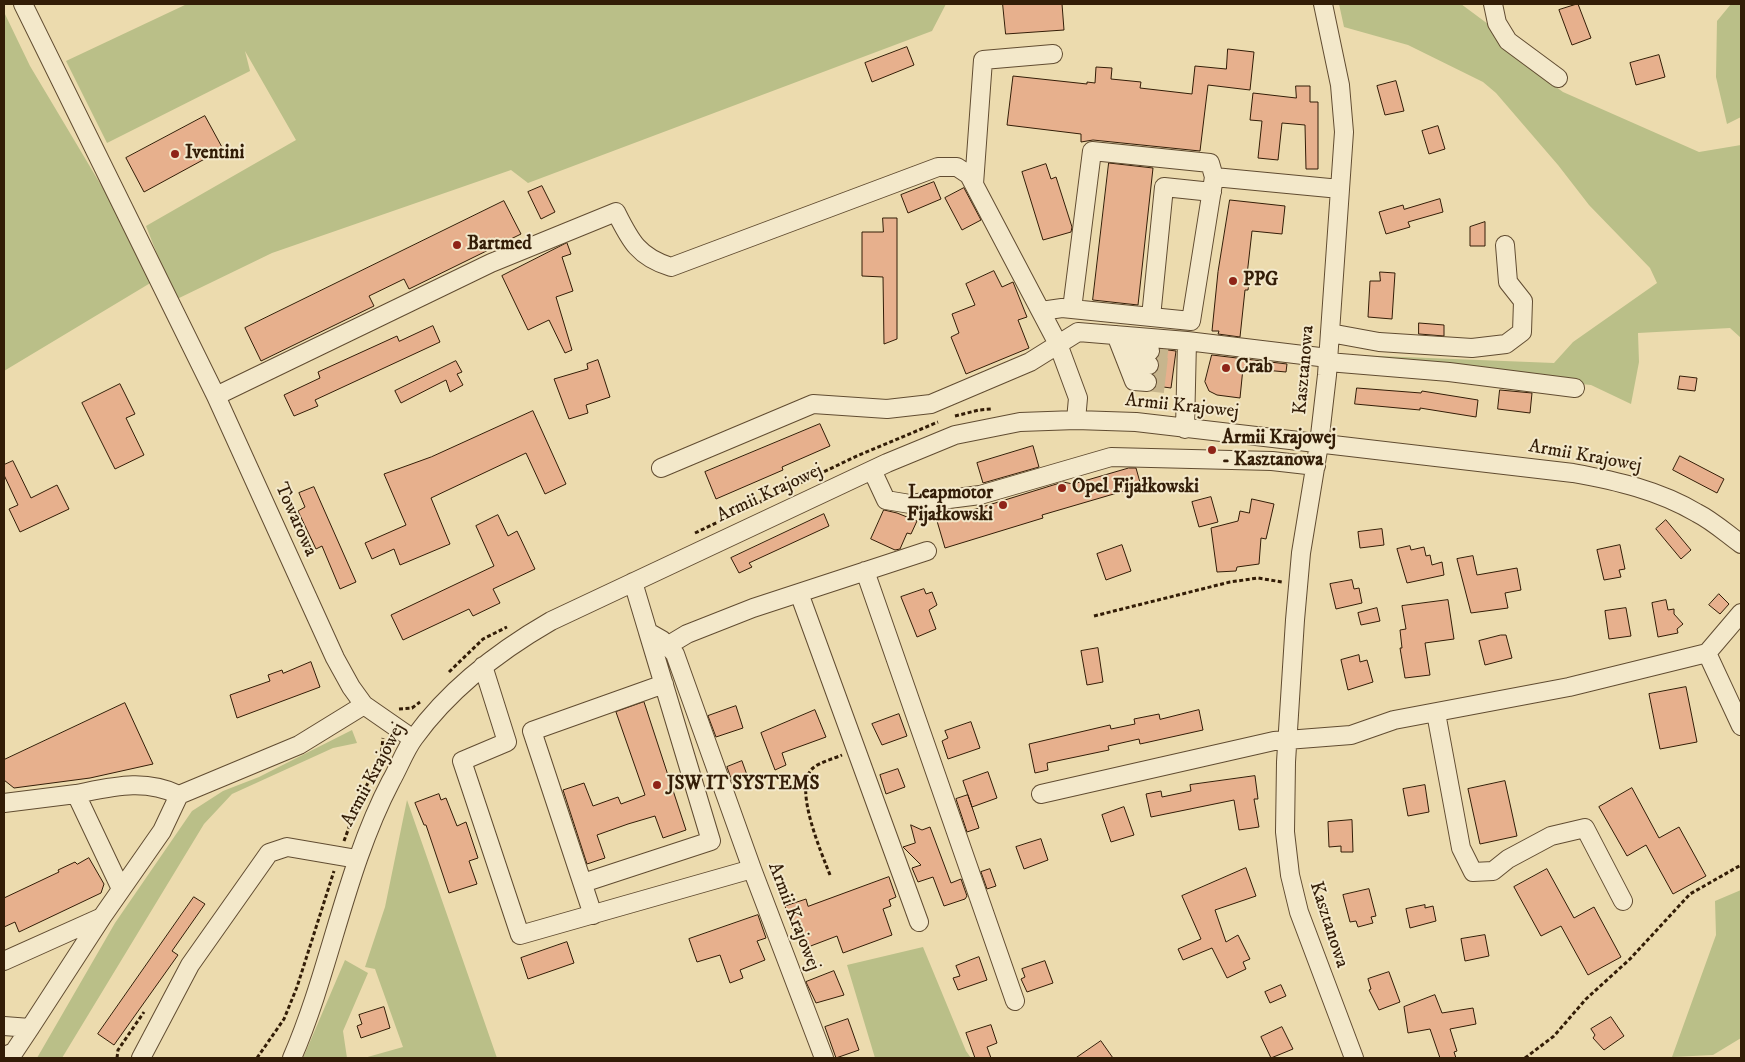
<!DOCTYPE html>
<meta charset="utf-8">
<style>
body{margin:0}
#map{position:relative;width:1745px;height:1062px;overflow:hidden;background:#ecdbae;font-family:"IM FELL DW Pica",serif}
canvas{display:block}
.frame{position:absolute;inset:0;border:5px solid #331d07;pointer-events:none}
</style>
<div id="map">
<canvas width="1745" height="1062"></canvas>
<div class="frame"></div>
</div>
<script>
const c = document.querySelector('canvas').getContext('2d');
c.lineJoin = 'round';
function fill(path, color) { c.fillStyle = color; c.fill(path, 'evenodd'); }
function strokePath(path, color, width, dash) { c.strokeStyle = color; c.lineWidth = width; c.lineCap = dash ? 'butt' : 'round'; c.setLineDash(dash || []); c.stroke(path); }
function write(font, color, halo, rows, align = 'center') {
  c.font = font + ' "IM FELL DW Pica",serif'; c.lineWidth = 4; c.setLineDash([]); c.textBaseline = 'middle'; c.strokeStyle = halo; c.fillStyle = color; for (const [text, x, y, turn = 0] of rows) {
    c.save(); c.translate(x, y); c.rotate((+turn || 0) * Math.PI / 180); c.textAlign = isNaN(turn) ? turn : align; if (halo) c.strokeText(text, 0, 0); c.fillText(text, 0, 0); c.restore();
  }
}
fill(new Path2D(`
 M 187,4 L 946,4 L 932,31 L 528,183 L 511,170 L 272,253 L 175,300 L 146,226 L 296,140 L 245,51 L 250,71 L 107,143 L 66,61 Z
 M 1339,4 L 1461,4 L 1492,27 L 1511,54 L 1563,92 L 1699,152 L 1741,145 L 1741,338 L 1730,328 L 1638,333 L 1639,362 L 1631,404 L 1591,385 L 1354,360 L 1354,355 L 1554,363 L 1573,342 L 1657,283 L 1650,268 L 1589,205 L 1558,165 L 1496,93 L 1483,82 L 1408,45 L 1344,27 Z
 M 1731,4 L 1741,4 L 1741,117 L 1727,124 L 1716,77 L 1717,21 Z
 M 4,12 L 30,66 L 157,279 L 4,371 Z
 M 352,730 L 357,743 L 333,748 L 232,794 L 204,824 L 62,1058 L 37,1058 L 115,923 L 192,811 L 223,791 L 259,777 Z
 M 407,800 L 497,1058 L 364,1058 L 403,1047 L 375,969 L 365,967 L 385,907 Z
 M 1741,890 L 1741,1038 L 1713,1055 L 1672,1057 L 1716,935 L 1715,901 Z
 M 923,947 L 966,1051 L 971,1058 L 875,1058 L 847,965 Z
 M 345,960 L 368,973 L 343,1031 L 347,1058 L 303,1058 Z`), '#babf88');
const building = new Path2D(`
 M 1003,4 L 1062,4 L 1064,30 L 1006,34 Z
 M 1578,4 L 1591,38 L 1572,45 L 1559,10 Z
 M 907,47 L 914,65 L 872,82 L 865,63 Z
 M 1228,49 L 1254,52 L 1250,90 L 1208,85 L 1200,151 L 1093,140 L 1081,142 L 1081,134 L 1007,125 L 1013,76 L 1087,84 L 1087,82 L 1095,83 L 1096,67 L 1112,68 L 1111,79 L 1141,82 L 1140,88 L 1192,94 L 1195,66 L 1226,69 Z
 M 1659,55 L 1665,77 L 1636,85 L 1630,63 Z
 M 1396,81 L 1404,111 L 1385,115 L 1377,86 Z
 M 1296,86 L 1310,86 L 1310,102 L 1318,102 L 1318,169 L 1306,169 L 1305,125 L 1282,123 L 1278,160 L 1258,158 L 1262,121 L 1250,120 L 1253,93 L 1296,98 Z
 M 205,116 L 223,149 L 144,192 L 126,158 Z
 M 1438,126 L 1445,149 L 1429,154 L 1422,131 Z
 M 1109,163 L 1153,168 L 1138,305 L 1093,300 Z
 M 1046,164 L 1051,179 L 1056,177 L 1072,227 L 1071,232 L 1043,240 L 1022,172 Z
 M 934,182 L 941,199 L 908,213 L 901,195 Z
 M 542,186 L 555,212 L 541,219 L 528,192 Z
 M 964,188 L 981,220 L 962,230 L 945,198 Z
 M 1440,199 L 1443,212 L 1408,222 L 1410,227 L 1386,234 L 1379,212 L 1403,205 L 1404,209 Z
 M 1230,200 L 1285,206 L 1282,234 L 1252,231 L 1247,275 L 1250,275 L 1248,290 L 1245,290 L 1240,337 L 1218,334 L 1219,331 L 1212,331 L 1218,272 Z
 M 504,201 L 521,234 L 409,289 L 404,279 L 369,296 L 374,306 L 261,361 L 245,328 Z
 M 883,218 L 897,218 L 897,339 L 884,344 L 883,277 L 862,276 L 862,232 L 883,232 Z
 M 1485,222 L 1485,246 L 1470,246 L 1470,227 Z
 M 567,243 L 571,254 L 562,257 L 573,291 L 556,297 L 572,350 L 565,353 L 549,320 L 528,330 L 502,276 Z
 M 994,271 L 1002,287 L 1013,282 L 1027,317 L 1018,320 L 1029,348 L 966,374 L 951,337 L 959,333 L 952,314 L 975,305 L 966,284 Z
 M 1380,272 L 1395,273 L 1392,319 L 1368,317 L 1370,281 L 1380,281 Z
 M 1419,323 L 1444,325 L 1444,336 L 1419,334 Z
 M 433,326 L 440,342 L 315,400 L 318,406 L 294,416 L 284,395 L 320,378 L 318,372 L 397,336 L 399,341 Z
 M 1160,349 L 1176,351 L 1171,388 L 1156,386 L 1157,378 L 1154,374 L 1159,366 L 1157,359 Z
 M 1212,355 L 1287,364 L 1286,372 L 1243,368 L 1240,398 L 1217,395 L 1209,391 L 1205,382 Z
 M 598,360 L 610,397 L 586,405 L 588,413 L 569,419 L 554,379 L 588,369 L 587,364 Z
 M 456,361 L 462,372 L 457,374 L 463,385 L 450,392 L 446,380 L 401,403 L 395,391 Z
 M 1680,376 L 1697,378 L 1695,391 L 1678,389 Z
 M 120,384 L 135,414 L 126,418 L 144,455 L 115,469 L 82,403 Z
 M 1357,388 L 1421,393 L 1422,391 L 1478,400 L 1476,417 L 1420,408 L 1420,410 L 1355,404 Z
 M 1500,390 L 1532,393 L 1530,413 L 1498,409 Z
 M 533,411 L 566,484 L 545,494 L 526,453 L 431,498 L 450,544 L 400,565 L 394,549 L 372,559 L 365,543 L 406,525 L 384,474 L 431,457 Z
 M 820,424 L 830,446 L 782,467 L 783,470 L 716,499 L 705,472 Z
 M 1033,446 L 1039,467 L 983,483 L 977,463 Z
 M 1680,456 L 1724,479 L 1717,493 L 1673,470 Z
 M 13,461 L 31,498 L 57,485 L 69,509 L 20,532 L 9,509 L 18,505 L 4,475 L 4,465 Z
 M 1129,468 L 1136,468 L 1141,486 L 1042,515 L 1043,518 L 945,548 L 937,521 L 1063,482 L 1073,484 Z
 M 314,487 L 356,582 L 340,589 L 322,546 L 316,549 L 298,511 L 305,507 L 299,493 Z
 M 1211,497 L 1218,522 L 1199,527 L 1192,502 Z
 M 1252,499 L 1274,504 L 1266,539 L 1261,538 L 1259,564 L 1237,567 L 1236,571 L 1217,572 L 1211,528 L 1238,521 L 1240,511 L 1249,513 Z
 M 884,510 L 897,513 L 917,521 L 911,534 L 907,533 L 900,549 L 895,550 L 871,539 Z
 M 824,514 L 829,526 L 749,563 L 752,567 L 739,573 L 731,558 Z
 M 498,515 L 508,536 L 517,531 L 535,569 L 493,589 L 500,603 L 473,616 L 469,609 L 403,640 L 391,615 L 494,566 L 476,526 Z
 M 1666,520 L 1691,550 L 1681,559 L 1656,529 Z
 M 1382,529 L 1384,545 L 1360,548 L 1358,532 Z
 M 1122,545 L 1131,571 L 1106,580 L 1097,554 Z
 M 1620,545 L 1625,569 L 1619,570 L 1621,577 L 1604,580 L 1597,550 Z
 M 1410,546 L 1411,550 L 1424,547 L 1426,556 L 1430,555 L 1432,565 L 1442,562 L 1444,575 L 1407,583 L 1397,549 Z
 M 1473,556 L 1477,575 L 1517,568 L 1521,590 L 1505,593 L 1508,608 L 1471,613 L 1457,559 Z
 M 1352,580 L 1354,589 L 1359,588 L 1362,603 L 1336,609 L 1330,584 Z
 M 924,589 L 926,594 L 932,592 L 937,605 L 929,610 L 936,629 L 917,637 L 901,597 Z
 M 1719,594 L 1729,604 L 1720,614 L 1709,605 Z
 M 1448,600 L 1454,639 L 1425,643 L 1430,675 L 1405,678 L 1400,648 L 1402,648 L 1400,630 L 1406,629 L 1402,606 Z
 M 1666,600 L 1668,610 L 1674,609 L 1674,614 L 1683,624 L 1677,629 L 1678,633 L 1658,637 L 1652,603 Z
 M 1377,608 L 1380,621 L 1361,625 L 1358,613 Z
 M 1626,608 L 1631,636 L 1609,639 L 1605,611 Z
 M 1501,635 L 1506,635 L 1512,658 L 1485,665 L 1479,641 Z
 M 1098,648 L 1103,682 L 1087,685 L 1081,651 Z
 M 1359,655 L 1360,662 L 1367,660 L 1373,682 L 1348,690 L 1341,660 Z
 M 311,662 L 320,687 L 237,718 L 230,695 L 270,681 L 268,675 L 282,670 L 283,673 Z
 M 1686,687 L 1697,742 L 1660,749 L 1649,694 Z
 M 644,702 L 686,830 L 663,838 L 655,816 L 628,824 L 597,835 L 605,858 L 587,864 L 563,790 L 584,783 L 593,806 L 618,797 L 621,804 L 645,795 L 616,712 Z
 M 125,703 L 153,764 L 90,778 L 14,788 L 4,780 L 4,760 Z
 M 736,706 L 743,728 L 716,737 L 708,716 Z
 M 815,710 L 826,737 L 782,753 L 786,765 L 775,770 L 761,733 Z
 M 1199,710 L 1203,730 L 1140,744 L 1139,739 L 1108,746 L 1109,750 L 1047,763 L 1048,770 L 1035,773 L 1029,744 L 1110,725 L 1111,729 L 1135,724 L 1134,719 L 1159,714 L 1160,719 Z
 M 899,714 L 907,736 L 882,745 L 872,724 Z
 M 971,722 L 980,748 L 948,759 L 942,741 L 948,738 L 945,731 Z
 M 742,761 L 747,775 L 732,781 L 727,767 Z
 M 898,769 L 905,787 L 886,794 L 880,775 Z
 M 988,772 L 997,798 L 972,807 L 963,781 Z
 M 1255,776 L 1258,799 L 1254,799 L 1259,827 L 1239,830 L 1234,800 L 1151,817 L 1146,794 L 1161,791 L 1162,797 L 1191,791 L 1190,785 Z
 M 1505,781 L 1517,836 L 1480,844 L 1468,789 Z
 M 1425,785 L 1429,812 L 1408,816 L 1403,789 Z
 M 1632,788 L 1659,838 L 1679,827 L 1706,876 L 1673,894 L 1646,845 L 1627,856 L 1599,807 Z
 M 439,794 L 441,800 L 446,798 L 457,826 L 466,822 L 478,858 L 469,861 L 477,884 L 449,893 L 426,825 L 424,825 L 415,803 Z
 M 968,795 L 979,828 L 967,832 L 956,799 Z
 M 1124,807 L 1134,835 L 1111,842 L 1102,815 Z
 M 1352,820 L 1353,852 L 1341,852 L 1341,846 L 1329,847 L 1328,822 Z
 M 911,825 L 922,830 L 930,827 L 951,883 L 961,879 L 967,896 L 965,899 L 944,906 L 933,877 L 918,882 L 912,868 L 921,865 L 903,847 L 915,843 Z
 M 1041,839 L 1048,860 L 1024,869 L 1016,847 Z
 M 89,858 L 104,884 L 101,893 L 19,932 L 15,922 L 4,927 L 4,898 L 59,872 L 58,870 L 75,862 L 77,864 Z
 M 1246,868 L 1256,896 L 1215,910 L 1226,942 L 1238,935 L 1250,959 L 1243,962 L 1246,969 L 1227,978 L 1212,948 L 1183,960 L 1178,949 L 1201,939 L 1182,896 Z
 M 990,869 L 996,886 L 987,889 L 981,872 Z
 M 1547,869 L 1574,918 L 1594,907 L 1621,957 L 1588,975 L 1561,926 L 1541,936 L 1514,887 Z
 M 889,877 L 896,897 L 889,900 L 891,906 L 883,909 L 892,935 L 843,953 L 837,936 L 808,947 L 801,927 L 792,929 L 785,906 L 806,899 L 808,906 Z
 M 1369,889 L 1376,916 L 1371,917 L 1373,923 L 1358,927 L 1356,921 L 1350,922 L 1343,895 Z
 M 194,897 L 205,904 L 172,951 L 178,955 L 114,1045 L 98,1034 Z
 M 1425,905 L 1425,908 L 1433,906 L 1436,921 L 1410,928 L 1406,909 Z
 M 758,915 L 766,938 L 757,941 L 765,960 L 740,970 L 743,978 L 730,983 L 720,955 L 697,962 L 689,939 Z
 M 1485,935 L 1489,956 L 1465,961 L 1461,939 Z
 M 567,942 L 574,963 L 528,979 L 521,958 Z
 M 979,957 L 987,980 L 958,990 L 953,978 L 960,976 L 956,966 Z
 M 1045,961 L 1053,983 L 1027,992 L 1021,979 L 1025,977 L 1022,969 Z
 M 834,971 L 844,995 L 816,1003 L 806,982 Z
 M 1389,972 L 1400,1002 L 1379,1010 L 1369,990 L 1371,989 L 1368,979 Z
 M 1281,985 L 1286,996 L 1270,1003 L 1265,992 Z
 M 1435,995 L 1442,1013 L 1473,1008 L 1476,1024 L 1450,1029 L 1457,1051 L 1454,1052 L 1456,1058 L 1440,1058 L 1430,1029 L 1408,1033 L 1404,1007 Z
 M 384,1007 L 390,1028 L 361,1038 L 357,1026 L 362,1024 L 359,1015 Z
 M 1611,1017 L 1624,1036 L 1604,1050 L 1593,1038 L 1595,1035 L 1591,1029 Z
 M 848,1019 L 859,1050 L 836,1058 L 825,1027 Z
 M 991,1025 L 997,1043 L 987,1047 L 991,1058 L 975,1058 L 966,1033 Z
 M 1282,1027 L 1293,1049 L 1271,1058 L 1261,1037 Z
 M 1101,1041 L 1113,1058 L 1076,1058 Z`);
fill(building, '#e7b08d');
strokePath(building, '#331d07', 1);
strokePath(new Path2D(`
 M 1150,351 L 1177,354
 M 1149,365 L 1175,368
 M 1147,382 L 1173,385`), '#c7b58d', 18, [18, 9]);
const minor = new Path2D(`
 M 23,4 L 216,396 L 335,658 L 351,687 L 364,705 L 413,739
 M 1323,4 L 1340,85 L 1344,132 L 1327,375 L 1319,444 L 1301,553 L 1295,620 L 1286,762 L 1285,832 L 1290,875 L 1299,912 L 1354,1058
 M 1493,4 L 1497,23 L 1508,41 L 1558,78
 M 974,184 L 983,60 L 1053,54
 M 1072,309 L 1092,151 L 1210,163 L 1214,177
 M 1041,311 L 1062,308 L 1191,321 L 1214,177 L 1340,189
 M 1151,317 L 1164,187 L 1212,192
 M 1330,333 L 1379,342 L 1472,348 L 1506,344 L 1522,332 L 1523,301 L 1508,282 L 1505,245
 M 1116,335 L 1134,381 L 1147,382
 M 1187,341 L 1328,358
 M 1121,348 L 1150,351
 M 1328,362 L 1449,372 L 1575,388
 M 1127,363 L 1149,365
 M 216,396 L 491,263 L 616,212 C 630,240 638,257 671,267 L 938,167 L 957,167 L 969,175 L 1058,344 L 1078,398 L 1076,420
 M 661,468 L 813,404 L 887,409 L 931,404 L 1030,362 L 1078,332 L 1187,341 L 1185,429
 M 872,470 L 886,500 L 910,504 L 980,495 L 1111,457 L 1272,461 L 1316,466
 M 865,571 L 1015,1001
 M 633,582 L 648,632 L 662,640 L 675,654 L 752,869 L 824,1058
 M 799,593 L 919,922
 M 667,646 L 687,634 L 753,608 L 927,551
 M 1707,653 L 1741,726
 M 483,666 L 507,742 L 462,761 L 520,935 L 752,869
 M 1436,713 L 1461,848 L 1473,872 L 1493,871 L 1508,859 L 1551,836 L 1585,828 L 1623,901
 M 1041,794 L 1274,741 L 1351,735 L 1394,720 L 1569,687 L 1707,653 L 1741,613
 M 4,803 L 76,794
 M 583,883 L 711,841 L 648,632
 M 121,889 L 76,794 C 112,787 144,778 179,795
 M 593,915 L 532,731 L 664,684
 M 4,961 L 102,917
 M 4,1026 L 30,1028
 M 4,1056 L 14,1052 L 30,1028 L 102,917 L 162,831 L 179,795 L 299,745 L 364,705
 M 141,1058 L 190,965 L 269,853 L 287,847 L 357,859
 M 292,1058 C 331,968 345,869 391,781 C 399,767 405,750 414,738 C 450,688 499,651 551,621 L 887,463 L 955,435 L 1020,422 L 1076,420 L 1136,422 L 1573,473 C 1617,481 1658,490 1697,513 C 1713,521 1727,534 1741,544`);
strokePath(minor, '#614c31', 20);
strokePath(new Path2D(`
 M 955,416 L 979,410 L 991,409
 M 695,533 L 859,455 L 938,422
 M 1094,616 L 1230,582 L 1258,578 L 1282,582
 M 449,672 L 483,639 L 507,627
 M 399,709 L 412,708 L 420,702
 M 344,841 L 359,800 L 381,758 L 383,738
 M 830,875 C 822,854 792,786 813,768 C 820,762 833,759 842,755
 M 117,1058 L 118,1050 L 144,1012
 M 257,1058 L 284,1019 L 297,987 L 334,871
 M 1525,1058 L 1554,1036 L 1586,999 L 1630,959 L 1690,894 L 1741,865`), '#331d07', 3, [4, 2.5]);
strokePath(minor, '#f3e8ca', 18);
for (const [x, y, r, color] of [
 [175,154,5,"#8f2418"],
 [457,245,5,"#8f2418"],
 [1233,281,5,"#8f2418"],
 [1226,368,5,"#8f2418"],
 [1212,450,5,"#8f2418"],
 [1062,488,5,"#8f2418"],
 [1003,505,5,"#8f2418"],
 [657,785,5,"#8f2418"]
]) { const dot = new Path2D(); dot.arc(x, y, r, 0, 2 * Math.PI); c.fillStyle = color; c.fill(dot); strokePath(dot, '#f3e8ca', 2); }
write('bold 19px', '#331d07', '#f3e8ca', [
 ["Iventini",185,154],
 ["Bartmed",467,245],
 ["PPG",1243,281],
 ["Crab",1236,368],
 ["Armii Krajowej",1222,439],
 ["- Kasztanowa",1222,461],
 ["Opel Fijałkowski",1072,488],
 ["Leapmotor",993,494,"right"],
 ["Fijałkowski",993,516,"right"],
 ["JSW IT SYSTEMS",667,785]
], 'left');
write('19px', '#331d07', '#f3e8ca', [
 ["Kasztanowa",1305,370,-85],
 ["Armii Krajowej",1182,407,6],
 ["Armii Krajowej",1585,457,10],
 ["Armii Krajowej",770,494,-25],
 ["Towarowa",295,520,66],
 ["Armii Krajowej",374,775,-62],
 ["Armii Krajowej",793,917,69],
 ["Kasztanowa",1328,925,72]
]);
</script>
